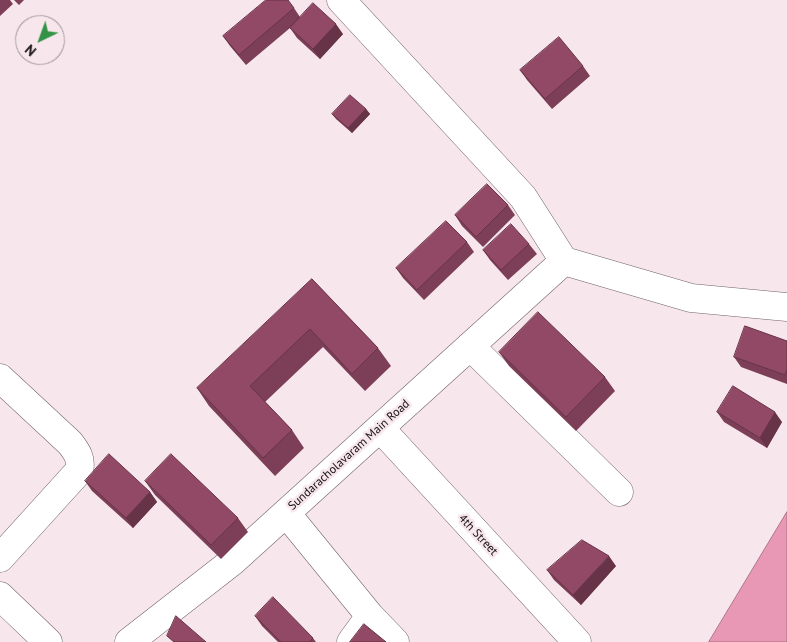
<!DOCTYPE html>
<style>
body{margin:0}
#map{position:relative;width:787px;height:642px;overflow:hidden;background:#f7e7ec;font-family:"PT Sans",sans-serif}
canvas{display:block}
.north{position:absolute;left:15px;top:15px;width:50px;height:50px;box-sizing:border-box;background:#f7e7ec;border:1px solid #9d9195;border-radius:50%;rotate:222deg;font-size:14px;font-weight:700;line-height:20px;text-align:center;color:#161112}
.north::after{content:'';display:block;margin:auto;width:18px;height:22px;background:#329245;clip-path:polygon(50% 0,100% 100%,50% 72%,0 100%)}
</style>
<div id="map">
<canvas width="787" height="642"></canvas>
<div class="north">N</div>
</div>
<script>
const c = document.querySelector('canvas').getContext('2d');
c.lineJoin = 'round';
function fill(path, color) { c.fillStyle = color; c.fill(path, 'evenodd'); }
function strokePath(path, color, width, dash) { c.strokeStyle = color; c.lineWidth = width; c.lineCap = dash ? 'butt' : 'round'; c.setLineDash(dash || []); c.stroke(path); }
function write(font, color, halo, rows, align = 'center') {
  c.font = font + ' "PT Sans",sans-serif'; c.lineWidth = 5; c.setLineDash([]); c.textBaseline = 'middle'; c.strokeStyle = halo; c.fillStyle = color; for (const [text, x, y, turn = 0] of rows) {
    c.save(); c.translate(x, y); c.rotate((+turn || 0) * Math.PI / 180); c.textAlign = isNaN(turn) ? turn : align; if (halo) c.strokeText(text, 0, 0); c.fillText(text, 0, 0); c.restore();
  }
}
const water = new Path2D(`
 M 787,512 L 787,642 L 709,642 Z`);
fill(water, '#e898b4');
strokePath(water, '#a97083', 1);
const minor = new Path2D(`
 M 341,0 L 523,197 L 564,261 L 691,298 L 787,307
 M 470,346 L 619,492
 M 0,378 L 70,443 C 77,452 82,459 79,471 L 0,558
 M 380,428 L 577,642
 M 286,513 L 370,616 L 351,642
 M 0,596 L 48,642
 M 370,616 L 395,642
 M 129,642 L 233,561 L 564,261`);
strokePath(minor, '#716368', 29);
strokePath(minor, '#fff', 28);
fill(new Path2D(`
 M 0,0 L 10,0 L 13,4 L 0,16 Z
 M 14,0 L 24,0 L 19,5 Z
 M 294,8 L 300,17 L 343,34 L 320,59 L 297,38 L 290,28 L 246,65 L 230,46 L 223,36 Z
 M 583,66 L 590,76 L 552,109 L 527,80 L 520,70 Z
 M 366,109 L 370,114 L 352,133 L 336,119 L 332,114 Z
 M 508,205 L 515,215 L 483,247 L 462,226 L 455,215 Z
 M 467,242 L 474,252 L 424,300 L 403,278 L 396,268 Z
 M 529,244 L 537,254 L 508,280 L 490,260 L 483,250 Z
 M 312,279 L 378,348 L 391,366 L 365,391 L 323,347 L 265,402 L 292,430 L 304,448 L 275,476 L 209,406 L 197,388 Z
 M 787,341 L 787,384 L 741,367 L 734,357 Z
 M 499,352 L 605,377 L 615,391 L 576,431 L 509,366 Z
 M 717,412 L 782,422 L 767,448 L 724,422 Z
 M 85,481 L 150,492 L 157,502 L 133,528 L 92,491 Z
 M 145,481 L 238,518 L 248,532 L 221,559 L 155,495 Z
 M 616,566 L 581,605 L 554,580 L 547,570 Z
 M 255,616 L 313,638 L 316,642 L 278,642 L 262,626 Z`), '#7d3f57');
fill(new Path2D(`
 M 336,24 L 343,34 L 320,59 L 313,49 Z
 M 366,109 L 370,114 L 352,133 L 348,128 Z
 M 775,412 L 782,422 L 767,448 L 760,438 Z
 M 150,492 L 157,502 L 133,528 L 126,518 Z
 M 609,556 L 616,566 L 581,605 L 573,595 Z`), '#663347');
const building = new Path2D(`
 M 266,0 L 288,0 L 294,8 L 239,55 L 223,36 Z
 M 313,3 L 336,24 L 313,49 L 290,28 Z
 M 559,37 L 583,66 L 545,99 L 520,70 Z
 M 350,95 L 366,109 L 348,128 L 332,114 Z
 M 487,184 L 508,205 L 476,237 L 455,215 Z
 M 446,221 L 467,242 L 417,290 L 396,268 Z
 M 511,224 L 529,244 L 501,270 L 483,250 Z
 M 312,279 L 378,348 L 352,374 L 310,329 L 250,386 L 292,430 L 263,458 L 197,388 Z
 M 538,312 L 605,377 L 566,417 L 499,352 Z
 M 745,326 L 787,341 L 787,370 L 785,375 L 734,357 Z
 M 733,386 L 775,412 L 760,438 L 717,412 Z
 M 109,454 L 150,492 L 126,518 L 85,481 Z
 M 171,454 L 238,518 L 211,545 L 145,481 Z
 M 582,540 L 609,556 L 573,595 L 547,570 Z
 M 273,597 L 313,638 L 309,642 L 281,642 L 255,616 Z
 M 176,616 L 206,642 L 174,642 L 167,636 Z
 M 364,624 L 386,642 L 350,642 Z`);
fill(building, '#914965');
strokePath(building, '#663347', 1);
write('12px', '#161112', '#f7e7ec', [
 ["Sundaracholavaram Main Road",349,455,-42],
 ["4th Street",478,535,47]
]);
</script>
